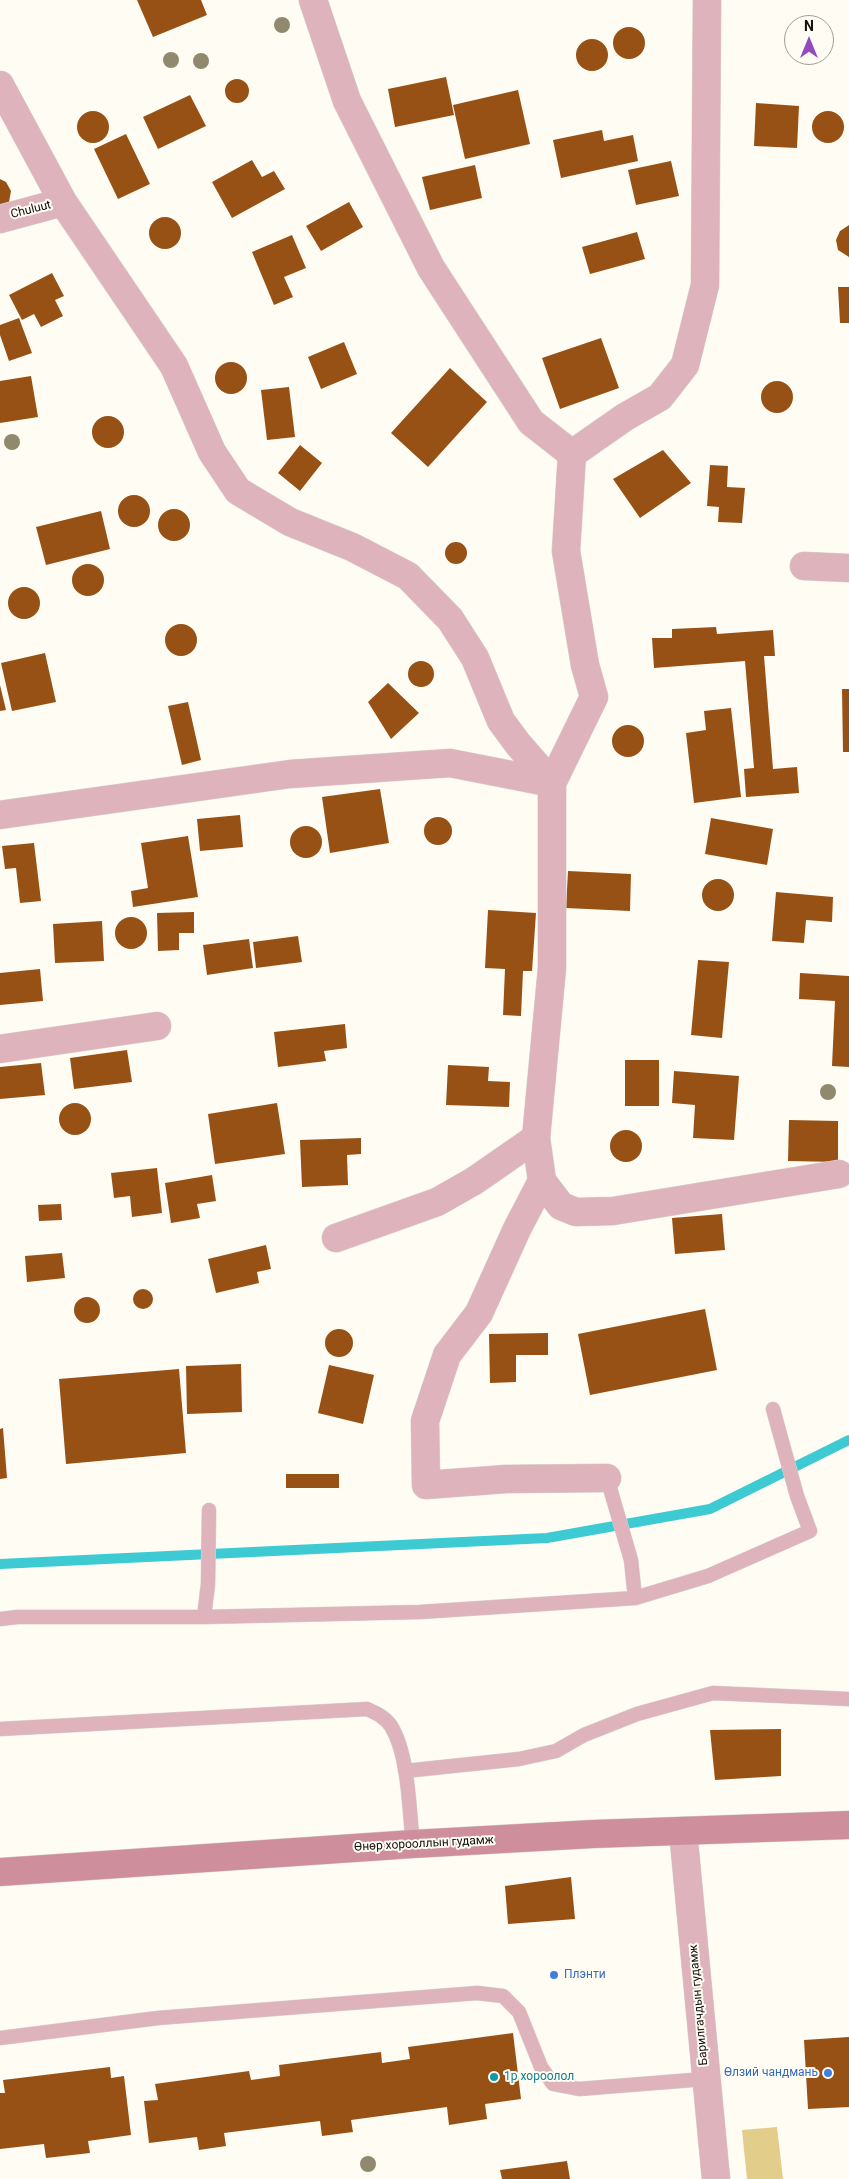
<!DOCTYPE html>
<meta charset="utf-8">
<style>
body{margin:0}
#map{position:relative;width:849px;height:2179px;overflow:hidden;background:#fffcf3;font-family:Roboto,sans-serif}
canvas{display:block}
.north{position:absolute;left:784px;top:15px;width:50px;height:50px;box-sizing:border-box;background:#fffcf3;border:1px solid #a09e96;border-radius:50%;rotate:0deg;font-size:14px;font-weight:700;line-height:20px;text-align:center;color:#12100b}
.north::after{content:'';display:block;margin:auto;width:18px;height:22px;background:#924bbe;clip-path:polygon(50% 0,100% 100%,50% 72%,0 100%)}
</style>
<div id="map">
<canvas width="849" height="2179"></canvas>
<div class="north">N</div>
</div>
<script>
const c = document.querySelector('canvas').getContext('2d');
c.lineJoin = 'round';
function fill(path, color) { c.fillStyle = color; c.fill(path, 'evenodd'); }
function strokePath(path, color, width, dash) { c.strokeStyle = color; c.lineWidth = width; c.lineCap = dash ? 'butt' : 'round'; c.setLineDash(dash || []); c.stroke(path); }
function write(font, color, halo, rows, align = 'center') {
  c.font = font + ' Roboto,sans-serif'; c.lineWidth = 4; c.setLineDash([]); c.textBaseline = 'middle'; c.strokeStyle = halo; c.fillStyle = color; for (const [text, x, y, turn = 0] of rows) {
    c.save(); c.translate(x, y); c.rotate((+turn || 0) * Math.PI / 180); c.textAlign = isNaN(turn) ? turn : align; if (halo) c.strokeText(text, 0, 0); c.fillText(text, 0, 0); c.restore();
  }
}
fill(new Path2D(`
 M 777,2127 L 783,2179 L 747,2179 L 742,2130 Z`), '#e3cd8b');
strokePath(new Path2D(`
 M 0,1564 L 547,1538 L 710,1509 L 849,1440`), '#3dcad2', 10);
fill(new Path2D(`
 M 137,0 L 201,0 L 207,15 L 153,37 Z
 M613 43a16 16 0 1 1 32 0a16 16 0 1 1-32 0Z
 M576 55a16 16 0 1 1 32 0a16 16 0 1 1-32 0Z
 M 446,77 L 454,115 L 395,127 L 388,89 Z
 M225 91a12 12 0 1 1 24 0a12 12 0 1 1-24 0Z
 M 518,90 L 530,144 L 465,159 L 453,105 Z
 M 190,95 L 206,126 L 158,149 L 143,117 Z
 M 756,103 L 799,106 L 797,148 L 754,146 Z
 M77 127a16 16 0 1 1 32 0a16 16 0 1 1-32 0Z
 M812 127a16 16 0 1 1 32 0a16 16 0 1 1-32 0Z
 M 602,130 L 604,141 L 633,135 L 638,161 L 561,178 L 553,140 Z
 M 126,134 L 150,184 L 118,199 L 94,149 Z
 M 252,160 L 262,177 L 274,171 L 285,189 L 232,218 L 212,182 Z
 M 671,161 L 679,196 L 636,205 L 628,170 Z
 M 475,165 L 482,198 L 430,210 L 422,177 Z
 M 0,179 L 6,182 L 11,191 L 9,202 L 0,210 Z
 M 349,202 L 363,227 L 321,251 L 306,226 Z
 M149 233a16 16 0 1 1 32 0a16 16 0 1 1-32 0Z
 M 849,225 L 849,257 L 838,250 L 836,240 L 840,231 Z
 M 637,232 L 645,259 L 590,274 L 582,247 Z
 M 292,235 L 306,268 L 284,277 L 293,297 L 274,305 L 252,252 Z
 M 52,273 L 64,296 L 55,300 L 63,316 L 41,327 L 34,314 L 22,320 L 9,295 Z
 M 838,287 L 849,287 L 849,323 L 840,323 Z
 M 19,318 L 32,353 L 9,361 L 0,335 L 0,325 Z
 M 601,338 L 619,388 L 560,409 L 542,358 Z
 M 344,342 L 357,374 L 321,389 L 308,357 Z
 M215 378a16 16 0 1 1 32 0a16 16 0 1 1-32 0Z
 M 450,368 L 487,402 L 428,467 L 391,433 Z
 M 31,376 L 38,417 L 0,423 L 0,381 Z
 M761 397a16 16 0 1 1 32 0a16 16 0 1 1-32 0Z
 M 289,387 L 295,437 L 267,440 L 261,390 Z
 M92 432a16 16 0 1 1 32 0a16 16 0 1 1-32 0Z
 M 300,445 L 322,463 L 300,491 L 278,473 Z
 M 663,450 L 691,483 L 640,518 L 613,479 Z
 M 710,465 L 728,466 L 727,487 L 745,488 L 742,523 L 718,522 L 719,507 L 707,506 Z
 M118 511a16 16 0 1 1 32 0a16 16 0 1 1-32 0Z
 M158 525a16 16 0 1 1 32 0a16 16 0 1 1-32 0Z
 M 101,511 L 110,549 L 46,565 L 36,527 Z
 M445 553a11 11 0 1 1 22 0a11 11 0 1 1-22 0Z
 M72 580a16 16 0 1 1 32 0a16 16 0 1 1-32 0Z
 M8 603a16 16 0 1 1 32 0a16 16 0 1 1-32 0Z
 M165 640a16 16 0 1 1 32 0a16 16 0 1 1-32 0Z
 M 716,627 L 717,634 L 773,630 L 775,656 L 764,656 L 773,769 L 797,767 L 799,793 L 746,797 L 744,769 L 754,768 L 745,661 L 654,668 L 652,638 L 672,638 L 672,629 Z
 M 45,653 L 56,702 L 12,711 L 1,663 Z
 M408 674a13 13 0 1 1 26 0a13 13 0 1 1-26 0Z
 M 388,683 L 419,713 L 391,739 L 368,702 Z
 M 0,685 L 6,710 L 0,711 Z
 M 842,689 L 849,689 L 849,752 L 843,752 Z
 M 188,702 L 201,760 L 182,765 L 168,706 Z
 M 731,708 L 741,797 L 694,803 L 686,733 L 706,730 L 704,711 Z
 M612 741a16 16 0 1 1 32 0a16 16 0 1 1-32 0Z
 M 380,789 L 389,843 L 330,853 L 322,797 Z
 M 240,815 L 243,847 L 200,851 L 197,819 Z
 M424 831a14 14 0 1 1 28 0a14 14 0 1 1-28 0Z
 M 711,818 L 773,829 L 767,865 L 705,854 Z
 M290 842a16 16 0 1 1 32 0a16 16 0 1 1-32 0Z
 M 188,836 L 198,897 L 133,907 L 131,891 L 148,888 L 141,843 Z
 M 34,843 L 41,901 L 20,903 L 16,868 L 5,869 L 2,846 Z
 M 568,871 L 631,874 L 630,911 L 566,908 Z
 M702 895a16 16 0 1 1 32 0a16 16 0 1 1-32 0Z
 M 776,892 L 833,897 L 832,922 L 806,920 L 804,943 L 772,941 Z
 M 488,910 L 536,913 L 532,971 L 523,971 L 521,1016 L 503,1015 L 505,969 L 485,968 Z
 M 194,912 L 194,933 L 179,933 L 179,950 L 158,951 L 157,913 Z
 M115 933a16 16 0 1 1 32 0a16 16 0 1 1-32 0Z
 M 102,921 L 104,961 L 55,963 L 53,924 Z
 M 298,936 L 302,962 L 256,968 L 253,942 Z
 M 249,939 L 253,968 L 207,975 L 203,945 Z
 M 698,960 L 729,962 L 722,1038 L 691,1035 Z
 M 40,969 L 43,1001 L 0,1005 L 0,973 Z
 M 800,973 L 849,976 L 849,1067 L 832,1066 L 835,1001 L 799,999 Z
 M 345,1024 L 347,1048 L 324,1051 L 326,1061 L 278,1067 L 274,1032 Z
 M 127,1050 L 132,1082 L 74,1089 L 70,1058 Z
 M 625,1060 L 659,1060 L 659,1106 L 625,1106 Z
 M 41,1063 L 45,1095 L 0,1099 L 0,1067 Z
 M 448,1065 L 489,1067 L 488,1081 L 510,1082 L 509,1107 L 446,1105 Z
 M 674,1071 L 739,1076 L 734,1140 L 693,1138 L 695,1105 L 672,1103 Z
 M 277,1103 L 285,1154 L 215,1164 L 208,1114 Z
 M59 1119a16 16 0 1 1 32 0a16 16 0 1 1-32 0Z
 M 789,1120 L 838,1121 L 838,1162 L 788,1161 Z
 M610 1146a16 16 0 1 1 32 0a16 16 0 1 1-32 0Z
 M 361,1138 L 361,1154 L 347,1155 L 348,1185 L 302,1187 L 300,1140 Z
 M 157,1168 L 162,1213 L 132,1217 L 130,1196 L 114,1198 L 111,1173 Z
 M 212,1175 L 216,1201 L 197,1204 L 200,1218 L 171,1223 L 165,1183 Z
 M 61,1204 L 62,1220 L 39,1221 L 38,1205 Z
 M 722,1214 L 725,1250 L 675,1254 L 672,1218 Z
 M 266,1245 L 271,1269 L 257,1272 L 259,1283 L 216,1293 L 208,1259 Z
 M 62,1253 L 65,1278 L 27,1282 L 25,1256 Z
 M133 1299a10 10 0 1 1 20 0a10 10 0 1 1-20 0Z
 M74 1310a13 13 0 1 1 26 0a13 13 0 1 1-26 0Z
 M 705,1309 L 717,1370 L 590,1395 L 578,1334 Z
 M325 1343a14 14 0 1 1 28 0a14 14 0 1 1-28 0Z
 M 548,1333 L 548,1355 L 516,1355 L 516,1382 L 490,1383 L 489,1334 Z
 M 241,1364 L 242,1412 L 187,1414 L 186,1366 Z
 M 329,1365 L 374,1375 L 363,1424 L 318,1413 Z
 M 179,1369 L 186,1453 L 66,1464 L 59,1379 Z
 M 3,1428 L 7,1478 L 0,1479 L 0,1429 Z
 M 286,1474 L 339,1474 L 339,1488 L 286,1488 Z
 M 781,1729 L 781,1776 L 715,1780 L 710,1730 Z
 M 571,1877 L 575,1919 L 508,1924 L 505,1886 Z
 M 513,2033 L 521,2099 L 485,2104 L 487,2119 L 449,2125 L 447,2107 L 351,2120 L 353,2132 L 322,2136 L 320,2121 L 224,2133 L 226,2146 L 199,2150 L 197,2137 L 149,2143 L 144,2101 L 158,2100 L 155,2084 L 249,2071 L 251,2080 L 280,2076 L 279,2065 L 381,2052 L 382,2063 L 410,2059 L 408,2047 Z
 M 849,2037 L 849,2107 L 808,2109 L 804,2040 Z
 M 110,2067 L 111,2078 L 124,2076 L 131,2135 L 88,2141 L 90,2153 L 46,2158 L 44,2144 L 0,2149 L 0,2093 L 5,2093 L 3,2080 Z
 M 567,2161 L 570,2179 L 502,2179 L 500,2170 Z`), '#975115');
const service = new Path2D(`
 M 607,1478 L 631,1560 L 635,1598
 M 204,1617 L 208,1584 L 209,1510
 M 0,1619 L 17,1617 L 204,1617 L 420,1612 L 635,1598 L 708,1576 L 810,1531 L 797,1496 L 773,1409
 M 0,1729 L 367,1709 C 376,1713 385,1717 391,1726 C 409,1755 409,1811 413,1844
 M 405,1771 L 519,1759 L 556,1751 L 584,1735 L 637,1714 L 713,1693 L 849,1699
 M 0,2038 L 158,2018 L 477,1993 L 503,1996 L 519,2012 L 541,2067 L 553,2084 L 579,2089 L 705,2079`);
const minor = new Path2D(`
 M 313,0 L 347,101 L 431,268 L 531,422 L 572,454
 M 0,85 L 63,202 L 174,366 L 212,452 L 238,491 L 290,522 L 352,547 L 408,576 L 450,619 L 475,658 L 501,721 L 518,744 L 552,783 L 594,697 L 585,665 L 566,551 L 572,454 L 625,417 L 660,397 L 685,365 L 705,285 L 707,0
 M 0,219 L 63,202
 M 804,566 L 849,568
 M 0,815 L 290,774 L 450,763 L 552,783 L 552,968 L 536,1138 L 542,1181 L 561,1206 L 576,1212 L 613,1211 L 839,1174
 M 0,1049 L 157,1026
 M 542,1181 L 517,1229 L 479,1313 L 447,1355 L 425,1421 L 426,1485 L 506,1479 L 607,1478
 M 336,1238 L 437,1202 L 474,1181 L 536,1138`);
const tertiary = new Path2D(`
 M 683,1831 L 716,2179`);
const secondary = new Path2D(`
 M 0,1872 L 413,1844 L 593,1834 L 849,1825`);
strokePath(service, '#d9d6ce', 15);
strokePath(minor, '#d9d6ce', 29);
strokePath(tertiary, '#d9d6ce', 29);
strokePath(secondary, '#d9d6ce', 29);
strokePath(service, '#dfb3bb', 14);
strokePath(minor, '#dfb3bb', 28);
strokePath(tertiary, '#dfb3bb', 28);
strokePath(secondary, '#ce8e9c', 28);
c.fillStyle = '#91896e';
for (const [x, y] of [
 [282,25],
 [171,60],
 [201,61],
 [12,442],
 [828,1092],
 [368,2164]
]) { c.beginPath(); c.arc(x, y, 8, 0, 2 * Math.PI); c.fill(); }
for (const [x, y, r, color] of [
 [554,1975,5,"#3f7fe0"],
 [828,2073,5,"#3f7fe0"],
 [494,2077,5,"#0f9aa8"]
]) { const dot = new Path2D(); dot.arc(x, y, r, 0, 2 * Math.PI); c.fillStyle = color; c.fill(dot); strokePath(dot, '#fffcf3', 2); }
write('12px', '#12100b', '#fffcf3', [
 ["Chuluut",31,210,-14],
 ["Өнөр хорооллын гудамж",424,1844,-3],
 ["Барилгачдын гудамж",699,2005,-95]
]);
write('12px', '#366cbe', '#fffcf3', [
 ["Плэнти",564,1975],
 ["Өлзий чандмань",818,2073,"right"]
], 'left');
write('12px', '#0d838f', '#fffcf3', [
 ["1р хороолол",504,2077]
], 'left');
</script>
